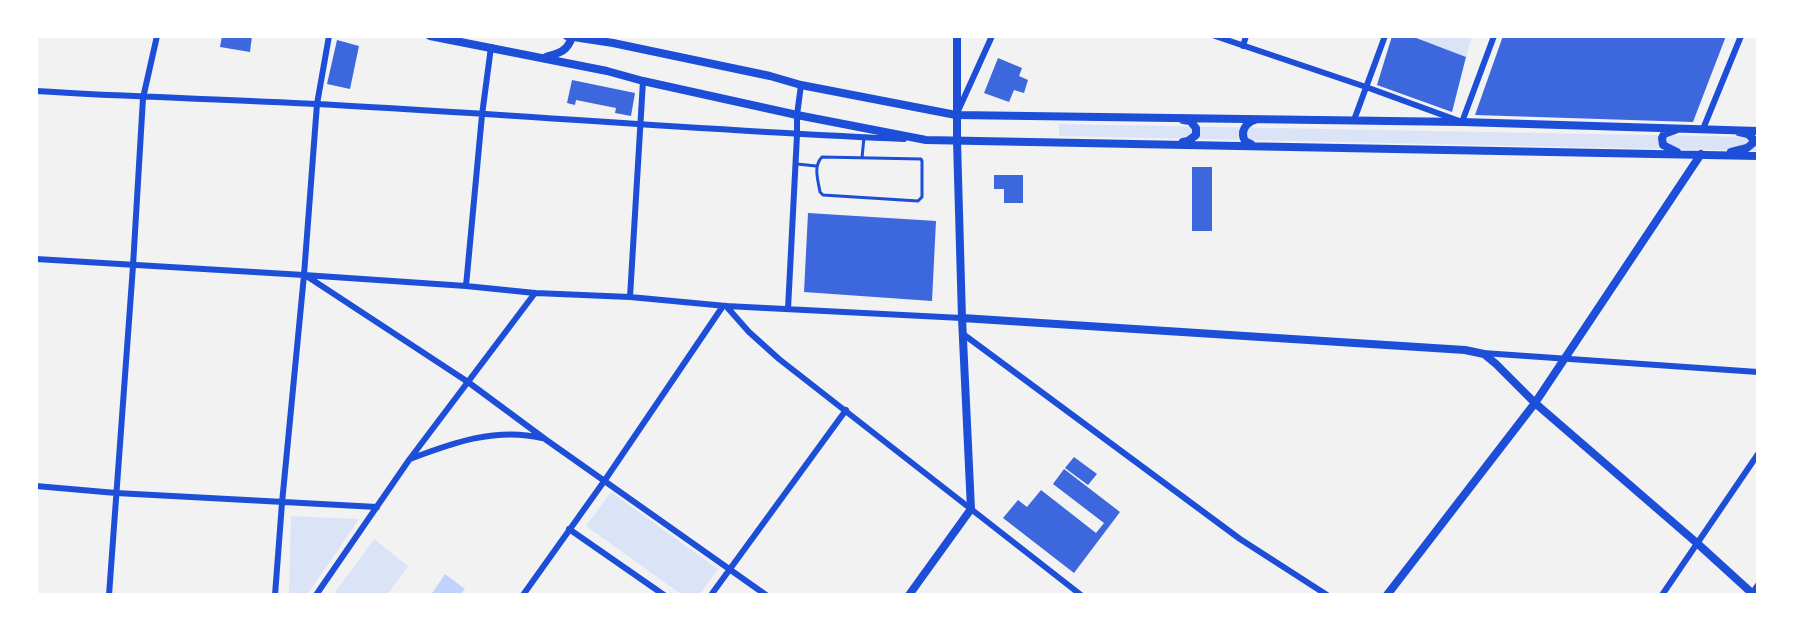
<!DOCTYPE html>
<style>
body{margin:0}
#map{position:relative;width:1794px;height:631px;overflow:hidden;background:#f2f2f2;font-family:"Open Sans",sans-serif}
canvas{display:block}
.frame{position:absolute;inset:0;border:38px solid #fff;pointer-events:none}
</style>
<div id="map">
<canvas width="1794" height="631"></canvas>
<div class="frame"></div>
</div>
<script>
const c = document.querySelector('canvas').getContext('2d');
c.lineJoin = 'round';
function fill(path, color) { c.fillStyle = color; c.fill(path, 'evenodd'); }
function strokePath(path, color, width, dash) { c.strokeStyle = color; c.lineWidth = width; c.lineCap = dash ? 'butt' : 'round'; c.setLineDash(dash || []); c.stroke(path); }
fill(new Path2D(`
 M 1411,36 L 1472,36 L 1466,57 Z
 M 1059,124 L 1758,137 L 1758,151 L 1059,136 Z
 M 611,492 L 718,569 L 699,595 L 682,595 L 586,526 Z
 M 291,516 L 359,519 L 307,595 L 289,595 Z
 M 374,539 L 408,566 L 387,595 L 333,595 Z`), '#dbe4f7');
fill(new Path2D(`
 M 445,574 L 465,589 L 460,595 L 431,595 Z`), '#bfd3fe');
fill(new Path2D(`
 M 222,36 L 252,36 L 250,52 L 220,47 Z
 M 1392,36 L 1411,36 L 1466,57 L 1452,112 L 1377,85 Z
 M 1503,36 L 1726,36 L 1693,122 L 1475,115 Z
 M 337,40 L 359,46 L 350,89 L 327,84 Z
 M 998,58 L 1022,68 L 1019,76 L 1028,80 L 1024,93 L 1014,90 L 1009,102 L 984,93 Z
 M 572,80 L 635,93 L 631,116 L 615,113 L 616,108 L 576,100 L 575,105 L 567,103 Z
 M 1192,167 L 1212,167 L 1212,231 L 1192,231 Z
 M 994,175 L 1023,175 L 1023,203 L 1004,203 L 1004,189 L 994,189 Z
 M 808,213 L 936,221 L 932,301 L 804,292 Z
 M 1074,457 L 1097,474 L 1088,485 L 1065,468 Z
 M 1064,469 L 1120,512 L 1074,573 L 1003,518 L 1018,500 L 1027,507 L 1041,490 L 1096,533 L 1104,523 L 1053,484 Z`), '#3d67dc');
strokePath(new Path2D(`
 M 822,157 L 921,159 L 922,161 L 922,197 L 918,201 L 823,195 L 820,192 C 818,180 813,166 822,157 Z
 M 862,158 L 864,137
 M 797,164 L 816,166`), '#1d4ed8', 3);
strokePath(new Path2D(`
 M 1215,36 L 1366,87 L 1462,122 L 1494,36
 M 1243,46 L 1246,36
 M 36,91 C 129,97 223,99 316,104 C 512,114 708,131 904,139
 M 958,111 L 992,36
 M 1354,120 L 1385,36
 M 1703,129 L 1741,36
 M 36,259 L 304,275 L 466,286 L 535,293 L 630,297 L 726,306 L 962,318
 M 305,275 L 468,382 L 545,439 L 766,595
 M 466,286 L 482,115 L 491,47
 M 630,297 L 643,81
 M 726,306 L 749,332 L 779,359 L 1081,595
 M 788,309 L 797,135 L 797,115 L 801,85
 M 963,334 L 1240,539 L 1327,595
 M 1483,353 L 1758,372
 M 410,459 C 452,443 496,427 542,438
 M 36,486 L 116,493 L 377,507
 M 569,529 L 664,595
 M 109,595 L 133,266 L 143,98 L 157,36
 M 275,595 L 282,503 L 304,275 L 317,104 L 329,36
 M 316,595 L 409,460 L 535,293
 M 523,595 L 605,480 L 723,306
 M 711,595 L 846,410
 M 1662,595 L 1758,454
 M 1751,595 L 1758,585`), '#1d4ed8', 6);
strokePath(new Path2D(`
 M 962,318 L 1465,350 L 1484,354 L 1496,364 L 1535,403 L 1698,544 L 1754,595
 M 909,595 L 971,509 L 962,318 L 957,141 L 957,36
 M 1387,595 L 1535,403 L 1701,154`), '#1d4ed8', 8);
strokePath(new Path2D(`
 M 430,36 L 607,71 L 643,81 L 797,115 L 926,140 L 1758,156
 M 567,36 L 613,43 L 770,76 L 801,85 L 956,115 L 1462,122 L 1758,131
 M 546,57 C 559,53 567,52 572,37
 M 1675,130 L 1664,134 L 1662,138 L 1663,145 L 1677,152
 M 1183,142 L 1188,141 L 1196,135 L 1196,128 L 1190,121 L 1183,120
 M 1251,144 L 1245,141 C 1240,132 1245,123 1255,120
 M 1731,152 L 1747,148 L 1753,143 L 1753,139 L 1748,134 L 1739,132`), '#1d4ed8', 8);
</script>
